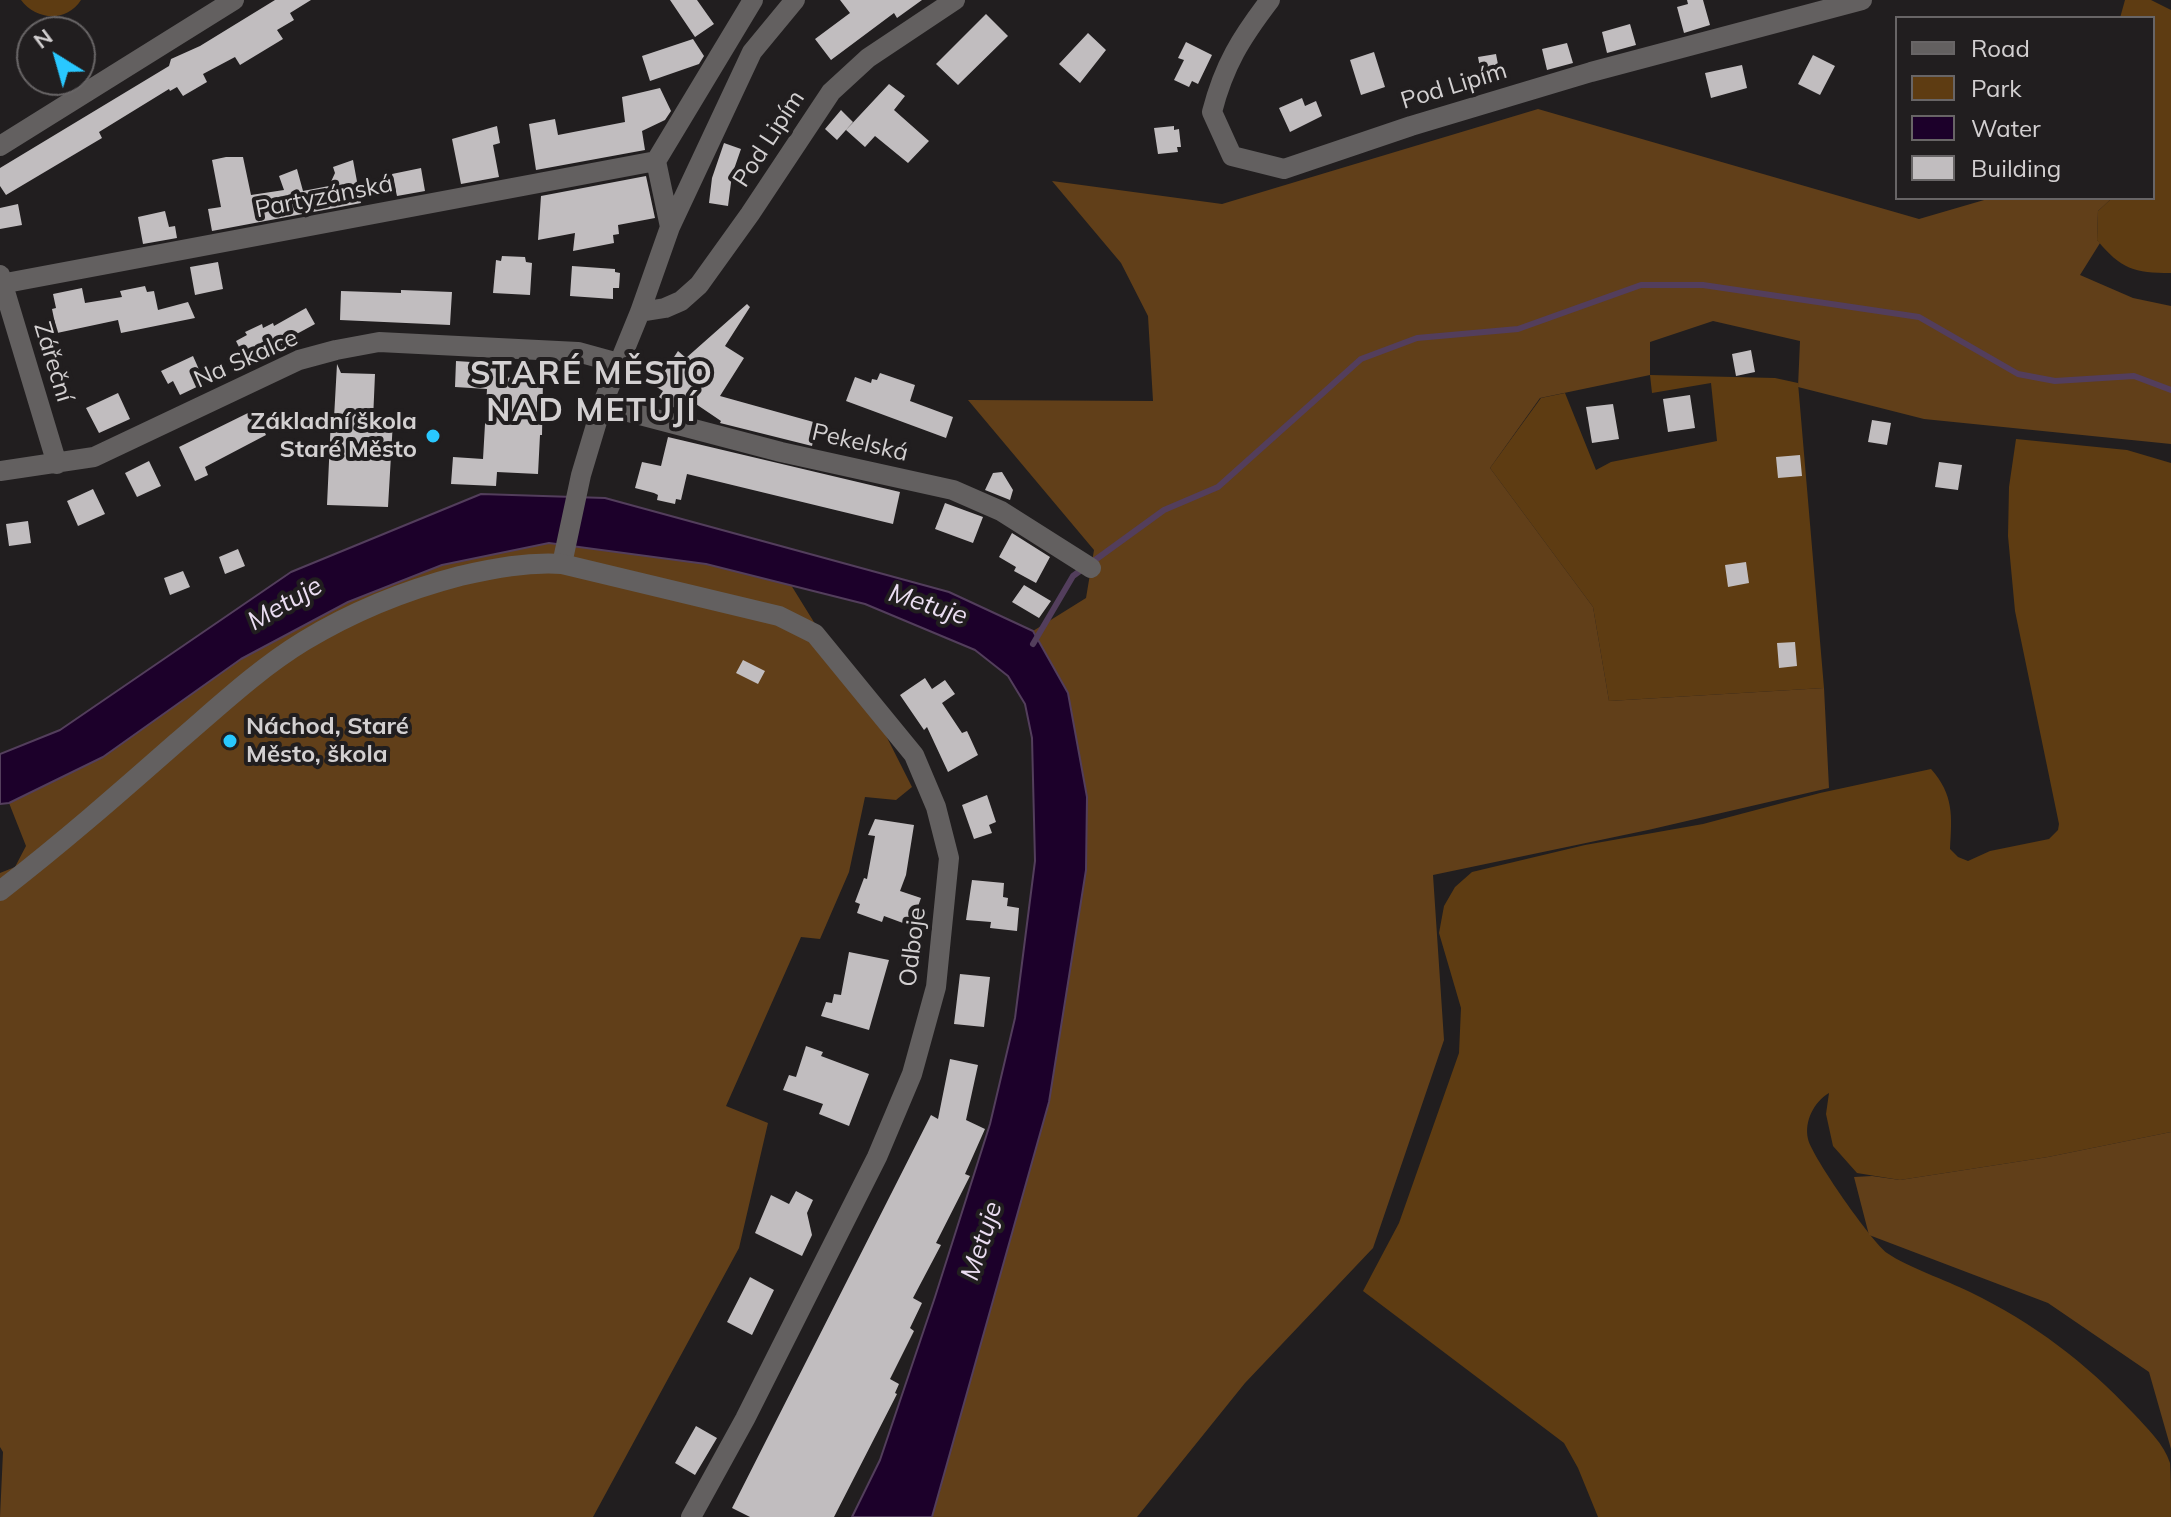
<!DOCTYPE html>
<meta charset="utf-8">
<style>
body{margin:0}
#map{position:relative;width:2171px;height:1517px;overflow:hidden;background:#211e1f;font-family:Mulish,sans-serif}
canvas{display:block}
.legend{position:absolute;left:1895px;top:16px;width:260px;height:184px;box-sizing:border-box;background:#211e1f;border:2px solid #686566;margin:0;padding:10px 14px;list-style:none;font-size:24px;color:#d3d0d1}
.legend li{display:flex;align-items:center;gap:16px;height:40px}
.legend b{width:40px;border:2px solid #686566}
.north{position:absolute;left:16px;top:16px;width:80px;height:80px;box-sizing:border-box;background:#211e1f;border:2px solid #686566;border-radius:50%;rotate:323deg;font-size:22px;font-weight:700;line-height:32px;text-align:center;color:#d3d0d1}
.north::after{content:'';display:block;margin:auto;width:28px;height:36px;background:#29c8ff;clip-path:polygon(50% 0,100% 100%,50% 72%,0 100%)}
</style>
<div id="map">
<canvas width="2171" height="1517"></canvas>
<ul class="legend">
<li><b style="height:10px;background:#636060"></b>Road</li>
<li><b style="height:22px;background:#5e3c12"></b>Park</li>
<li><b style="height:22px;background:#1c002a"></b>Water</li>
<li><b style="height:22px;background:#c1bdbf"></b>Building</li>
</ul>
<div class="north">N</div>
</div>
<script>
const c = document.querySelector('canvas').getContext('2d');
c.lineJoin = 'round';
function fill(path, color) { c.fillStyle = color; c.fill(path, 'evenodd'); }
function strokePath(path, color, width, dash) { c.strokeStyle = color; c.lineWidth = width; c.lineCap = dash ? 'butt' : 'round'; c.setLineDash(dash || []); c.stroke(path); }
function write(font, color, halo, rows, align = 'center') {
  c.font = font + ' Mulish,sans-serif'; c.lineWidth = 8; c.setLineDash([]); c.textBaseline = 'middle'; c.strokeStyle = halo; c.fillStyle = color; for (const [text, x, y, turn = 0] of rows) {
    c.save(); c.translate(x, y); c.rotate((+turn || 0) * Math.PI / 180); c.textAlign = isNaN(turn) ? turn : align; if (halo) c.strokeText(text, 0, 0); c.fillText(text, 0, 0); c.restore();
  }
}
fill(new Path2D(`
 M 21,0 L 81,0 C 66,23 36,20 21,0 Z
 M 2125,0 L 2151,0 L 2171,10 L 2171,273 C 2134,273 2121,269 2097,240 L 2098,211 L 2112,198 L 2153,198 L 2153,18 L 2120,18 Z
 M 1650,375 L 1775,378 L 1798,383 L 1824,688 L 1609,701 L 1593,607 L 1490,468 L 1541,398 L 1565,393 L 1596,470 L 1611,462 L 1717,441 L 1711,383 L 1652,393 Z
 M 2016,439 L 2127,450 L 2171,463 L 2171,1132 L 2048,1157 L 1900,1180 L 1857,1173 L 1833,1146 L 1826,1114 L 1829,1093 C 1814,1102 1804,1121 1808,1139 C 1812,1157 1872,1242 1887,1253 C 1907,1267 1946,1280 1970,1292 C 2035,1324 2084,1361 2134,1414 C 2147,1428 2164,1444 2170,1463 C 2171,1478 2171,1501 2171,1517 L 1598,1517 L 1578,1468 L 1564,1443 L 1363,1291 L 1399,1223 L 1459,1053 L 1461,1008 L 1439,933 L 1444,906 L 1455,887 L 1472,872 L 1585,845 L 1703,824 L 1820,793 L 1931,769 C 1954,795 1952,816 1950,849 L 1958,857 L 1968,861 L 1990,851 L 2049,839 L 2058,830 L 2059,824 L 2015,611 L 2008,536 L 2009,487 Z`), '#5e3c12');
fill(new Path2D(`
 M 1538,109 L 1919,219 L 1991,198 L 2112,198 L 2098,211 L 2097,240 L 2100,243 L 2080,275 L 2133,298 L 2171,306 L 2171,444 L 1924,419 L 1798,387 L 1800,341 L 1713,321 L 1650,342 L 1650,375 L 1540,398 L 1490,468 L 1593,607 L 1609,701 L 1824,688 L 1829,788 L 1648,830 L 1433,875 L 1444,1040 L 1373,1248 L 1245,1383 L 1137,1517 L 932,1517 L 941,1487 L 1087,797 L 1068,693 L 1033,631 L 1086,598 L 1094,550 L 968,400 L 1153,401 L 1148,316 L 1121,263 L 1052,181 L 1222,204 Z
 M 549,543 L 706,564 L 791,585 L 838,661 L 867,698 L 912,787 L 896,800 L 865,797 L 849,872 L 820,939 L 801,937 L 726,1106 L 768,1123 L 739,1248 L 593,1517 L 0,1517 L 3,1452 L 0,1447 L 0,873 L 15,867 L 26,846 L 9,803 L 103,757 L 241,659 L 348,602 L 442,565 Z
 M 2171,1132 L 2171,1449 L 2149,1372 L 2048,1303 L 1869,1235 L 1854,1177 L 1872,1176 L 1900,1180 L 2048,1157 Z`), '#613f19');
const water = new Path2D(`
 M 481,494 L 605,498 L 949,592 L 1033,631 L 1068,693 L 1087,797 L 1086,870 L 1049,1102 L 932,1517 L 852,1517 L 880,1460 L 935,1297 L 990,1124 L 1015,1018 L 1035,861 L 1032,738 L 1025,704 L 1008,676 L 975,650 L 865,604 L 706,564 L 549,543 L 442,565 L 348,602 L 241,659 L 103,757 L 9,803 L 0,804 L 0,754 L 60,730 L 291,572 Z`);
fill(water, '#1c002a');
strokePath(water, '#533e5c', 2);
strokePath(new Path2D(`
 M 1033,644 L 1073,576 L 1164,510 L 1218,487 L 1361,359 L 1417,338 L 1518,329 L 1641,285 L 1703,285 L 1919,317 L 2018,374 L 2055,381 L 2134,376 L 2171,390`), '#533e5c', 6);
fill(new Path2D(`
 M 275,0 L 311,0 L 290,13 L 294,20 L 277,30 L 283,39 L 240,65 L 235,57 L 203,74 L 207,82 L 183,96 L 177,87 L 170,91 L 169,89 L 99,132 L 102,138 L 6,195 L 0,186 L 0,168 L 169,66 L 171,59 L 200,46 Z
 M 670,0 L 697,0 L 714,24 L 695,37 Z
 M 840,0 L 922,0 L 897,18 L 894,13 L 831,60 L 815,39 L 850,13 Z
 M 1687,0 L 1703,0 L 1710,25 L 1684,33 L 1677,7 L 1688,4 Z
 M 986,14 L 1008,36 L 958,85 L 936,64 Z
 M 1630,24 L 1636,45 L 1607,53 L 1602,32 Z
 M 1088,33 L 1106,50 L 1080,83 L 1059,64 Z
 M 693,39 L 704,56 L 699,64 L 650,81 L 642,56 Z
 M 1186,42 L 1212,55 L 1198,84 L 1192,81 L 1189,87 L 1174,80 L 1184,60 L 1178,58 Z
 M 1567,43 L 1573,63 L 1547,70 L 1542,49 Z
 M 1374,52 L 1385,87 L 1361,95 L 1350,60 Z
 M 1496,54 L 1501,80 L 1483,83 L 1478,57 Z
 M 1813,55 L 1835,66 L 1820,95 L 1798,84 Z
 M 1742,65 L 1747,88 L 1711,98 L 1705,73 Z
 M 889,84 L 905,96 L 894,110 L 929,141 L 908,163 L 875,136 L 865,147 L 846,130 Z
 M 660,88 L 671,111 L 665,120 L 642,131 L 645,150 L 536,170 L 529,124 L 555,119 L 558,135 L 625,122 L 622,97 Z
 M 1302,98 L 1305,106 L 1316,101 L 1322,116 L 1290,132 L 1279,108 Z
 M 841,110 L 853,122 L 837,140 L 825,129 Z
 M 497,126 L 500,143 L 493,145 L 499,177 L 461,184 L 452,139 Z
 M 1174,126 L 1174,130 L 1179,129 L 1181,147 L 1177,147 L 1178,152 L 1158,154 L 1154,128 Z
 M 724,143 L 741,149 L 732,175 L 728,206 L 709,203 L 712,178 Z
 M 226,157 L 243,157 L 251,195 L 284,190 L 279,176 L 297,169 L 303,191 L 329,186 L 335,173 L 333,167 L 353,160 L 361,203 L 212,231 L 208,209 L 221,207 L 212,160 Z
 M 421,168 L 425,191 L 397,196 L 392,174 Z
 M 646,176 L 655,218 L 618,225 L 619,234 L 613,235 L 614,243 L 573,251 L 575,233 L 538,240 L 541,196 Z
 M 18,204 L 22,225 L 0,229 L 0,208 Z
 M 165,211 L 169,227 L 175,226 L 177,238 L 143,244 L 138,217 Z
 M 502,256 L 525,257 L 526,262 L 532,263 L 530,295 L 493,293 L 496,260 L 501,261 Z
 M 218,262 L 223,289 L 195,295 L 190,267 Z
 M 572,266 L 615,269 L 615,272 L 620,273 L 619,288 L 613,288 L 613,299 L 570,296 Z
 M 145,286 L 147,292 L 154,291 L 158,310 L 188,302 L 195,318 L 121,333 L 118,320 L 57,333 L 52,309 L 56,308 L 53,294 L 82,288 L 85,303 L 122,297 L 120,291 Z
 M 401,290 L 452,292 L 450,325 L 340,320 L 341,291 L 401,293 Z
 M 747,304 L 750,307 L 725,346 L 744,358 L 720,396 L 817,423 L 812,446 L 720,423 L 721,421 L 690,400 L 686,406 L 681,402 L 676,409 L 659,397 L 663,391 L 655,386 L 678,351 L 686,358 Z
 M 306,308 L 315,324 L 282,342 L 284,346 L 247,363 L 236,341 L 247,335 L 245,332 L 262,324 L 263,328 L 273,323 L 274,326 Z
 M 1751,350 L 1755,372 L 1736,376 L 1732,354 Z
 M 193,356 L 205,383 L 180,395 L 173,381 L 168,384 L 161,371 Z
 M 456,361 L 502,364 L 501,377 L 543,380 L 542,435 L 540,435 L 538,474 L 497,472 L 496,486 L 451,484 L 453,457 L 483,459 L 487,389 L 455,387 Z
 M 337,364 L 341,373 L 375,374 L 373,420 L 393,421 L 388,507 L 327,505 L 331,418 L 334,418 Z
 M 880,373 L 915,385 L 910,401 L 953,417 L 946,438 L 846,401 L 855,377 L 871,383 L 872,379 L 877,380 Z
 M 118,393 L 130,419 L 99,433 L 86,408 Z
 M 1690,395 L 1695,428 L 1668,432 L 1663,399 Z
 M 1613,404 L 1619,439 L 1592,443 L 1586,407 Z
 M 254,410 L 266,435 L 205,467 L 208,475 L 195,481 L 179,447 Z
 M 1872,420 L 1891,423 L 1887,445 L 1868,442 Z
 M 668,437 L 900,492 L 893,524 L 687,474 L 681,500 L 676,499 L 675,504 L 657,500 L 658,495 L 654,493 L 635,488 L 642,462 L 661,466 Z
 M 1800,455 L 1802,476 L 1778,478 L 1776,457 Z
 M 149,461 L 161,486 L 137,497 L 125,473 Z
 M 1939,462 L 1962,465 L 1958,490 L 1935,487 Z
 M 1002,472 L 1013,490 L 1010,500 L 985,490 L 993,473 Z
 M 93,489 L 105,514 L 78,526 L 67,501 Z
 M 945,503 L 983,517 L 973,543 L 935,529 Z
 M 28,521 L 31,543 L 9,546 L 6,524 Z
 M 1012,533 L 1050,557 L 1036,583 L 1014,571 L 1016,567 L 999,557 Z
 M 238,549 L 245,566 L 225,574 L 219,557 Z
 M 1746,562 L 1749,583 L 1728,587 L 1725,565 Z
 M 183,571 L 190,587 L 170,595 L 164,578 Z
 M 1024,585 L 1051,601 L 1039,618 L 1012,602 Z
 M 1795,642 L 1797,666 L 1779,668 L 1777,643 Z
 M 743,660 L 765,671 L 758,684 L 736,673 Z
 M 925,678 L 932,689 L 945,680 L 955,694 L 942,703 L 962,733 L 967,731 L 978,755 L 948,772 L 927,727 L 924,730 L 900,695 Z
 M 987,795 L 996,822 L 989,825 L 992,833 L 974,839 L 962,805 Z
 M 875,819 L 914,825 L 906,875 L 900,891 L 921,898 L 911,926 L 884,916 L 882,922 L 857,913 L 860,904 L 855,902 L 864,878 L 867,879 L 875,836 L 868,835 Z
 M 972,880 L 1004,883 L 1003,897 L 1008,898 L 1007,906 L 1019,908 L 1017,931 L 990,928 L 991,922 L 966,920 Z
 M 849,952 L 889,960 L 869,1030 L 821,1016 L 826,1002 L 832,1003 L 834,994 L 841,995 Z
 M 960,974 L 990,977 L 984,1027 L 954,1024 Z
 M 806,1046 L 823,1052 L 821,1056 L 869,1074 L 849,1126 L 819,1114 L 823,1104 L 783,1090 L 789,1075 L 796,1077 Z
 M 950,1059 L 978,1065 L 966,1120 L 985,1129 L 965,1174 L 970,1176 L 936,1243 L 941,1245 L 913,1298 L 922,1303 L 910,1328 L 914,1331 L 890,1379 L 899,1384 L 895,1393 L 897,1394 L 834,1517 L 750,1517 L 732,1508 L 931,1115 L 938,1119 Z
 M 796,1191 L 813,1200 L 807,1213 L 812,1235 L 802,1256 L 755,1233 L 771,1195 L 789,1204 Z
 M 750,1277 L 774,1290 L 752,1335 L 727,1322 Z
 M 696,1426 L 717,1438 L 695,1475 L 675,1463 Z`), '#c1bdbf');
strokePath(new Path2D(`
 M 1270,0 C 1241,38 1224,65 1212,112 L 1232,156 L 1284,169 L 1411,126 L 1591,72 L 1862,0
 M 0,146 L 234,0
 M 656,161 L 753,0
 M 0,275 L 57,464
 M 1,284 L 656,161 L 670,227
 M 640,312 L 665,308 L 681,301 L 699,285 L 750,214 L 831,92 L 868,58 L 955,0
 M 602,405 L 781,452 L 953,490 L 1001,511 L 1091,568
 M 0,471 L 94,457 L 299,360 L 336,350 L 379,342 L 578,352 L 618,363
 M 562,564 L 581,475 L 602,405 L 640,312 L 670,227 L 752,52 L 795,0`), '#636060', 20);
strokePath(new Path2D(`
 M 0,891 C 61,844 118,794 176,743 C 217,708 258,669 304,641 C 352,612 406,590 460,576 C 495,568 526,562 562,564 L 779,616 L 815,634 L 914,755 L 936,807 L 949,858 L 936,987 L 912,1074 L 877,1157 L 745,1419 L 691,1517`), '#636060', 20);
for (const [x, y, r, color] of [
 [433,436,8,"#29c8ff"],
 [230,741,8,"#29c8ff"]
]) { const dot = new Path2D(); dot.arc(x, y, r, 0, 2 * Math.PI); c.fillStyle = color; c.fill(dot); strokePath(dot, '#211e1f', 3); }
write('24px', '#d3d0d1', '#211e1f', [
 ["Pod Lipím",1454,86,-17],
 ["Pod Lipím",769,139,-57],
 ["Partyzánská",324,197,-11],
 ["Na Skalce",246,359,-24],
 ["Zářeční",53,362,73],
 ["Pekelská",860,443,13],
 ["Odboje",913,947,-83]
]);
write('bold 24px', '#d3d0d1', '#211e1f', [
 ["Základní škola",417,422],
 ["Staré Město",417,450],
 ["Náchod, Staré",246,727,"left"],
 ["Město, škola",246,755,"left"]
], 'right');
write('italic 26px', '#ebdef2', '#211e1f', [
 ["Metuje",285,604,-30],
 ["Metuje",928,605,18],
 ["Metuje",982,1241,-72]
]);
c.letterSpacing = '2px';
write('bold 32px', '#d3d0d1', '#211e1f', [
 ["STARÉ MĚSTO",592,374],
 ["NAD METUJÍ",592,411]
]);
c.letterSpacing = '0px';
</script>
